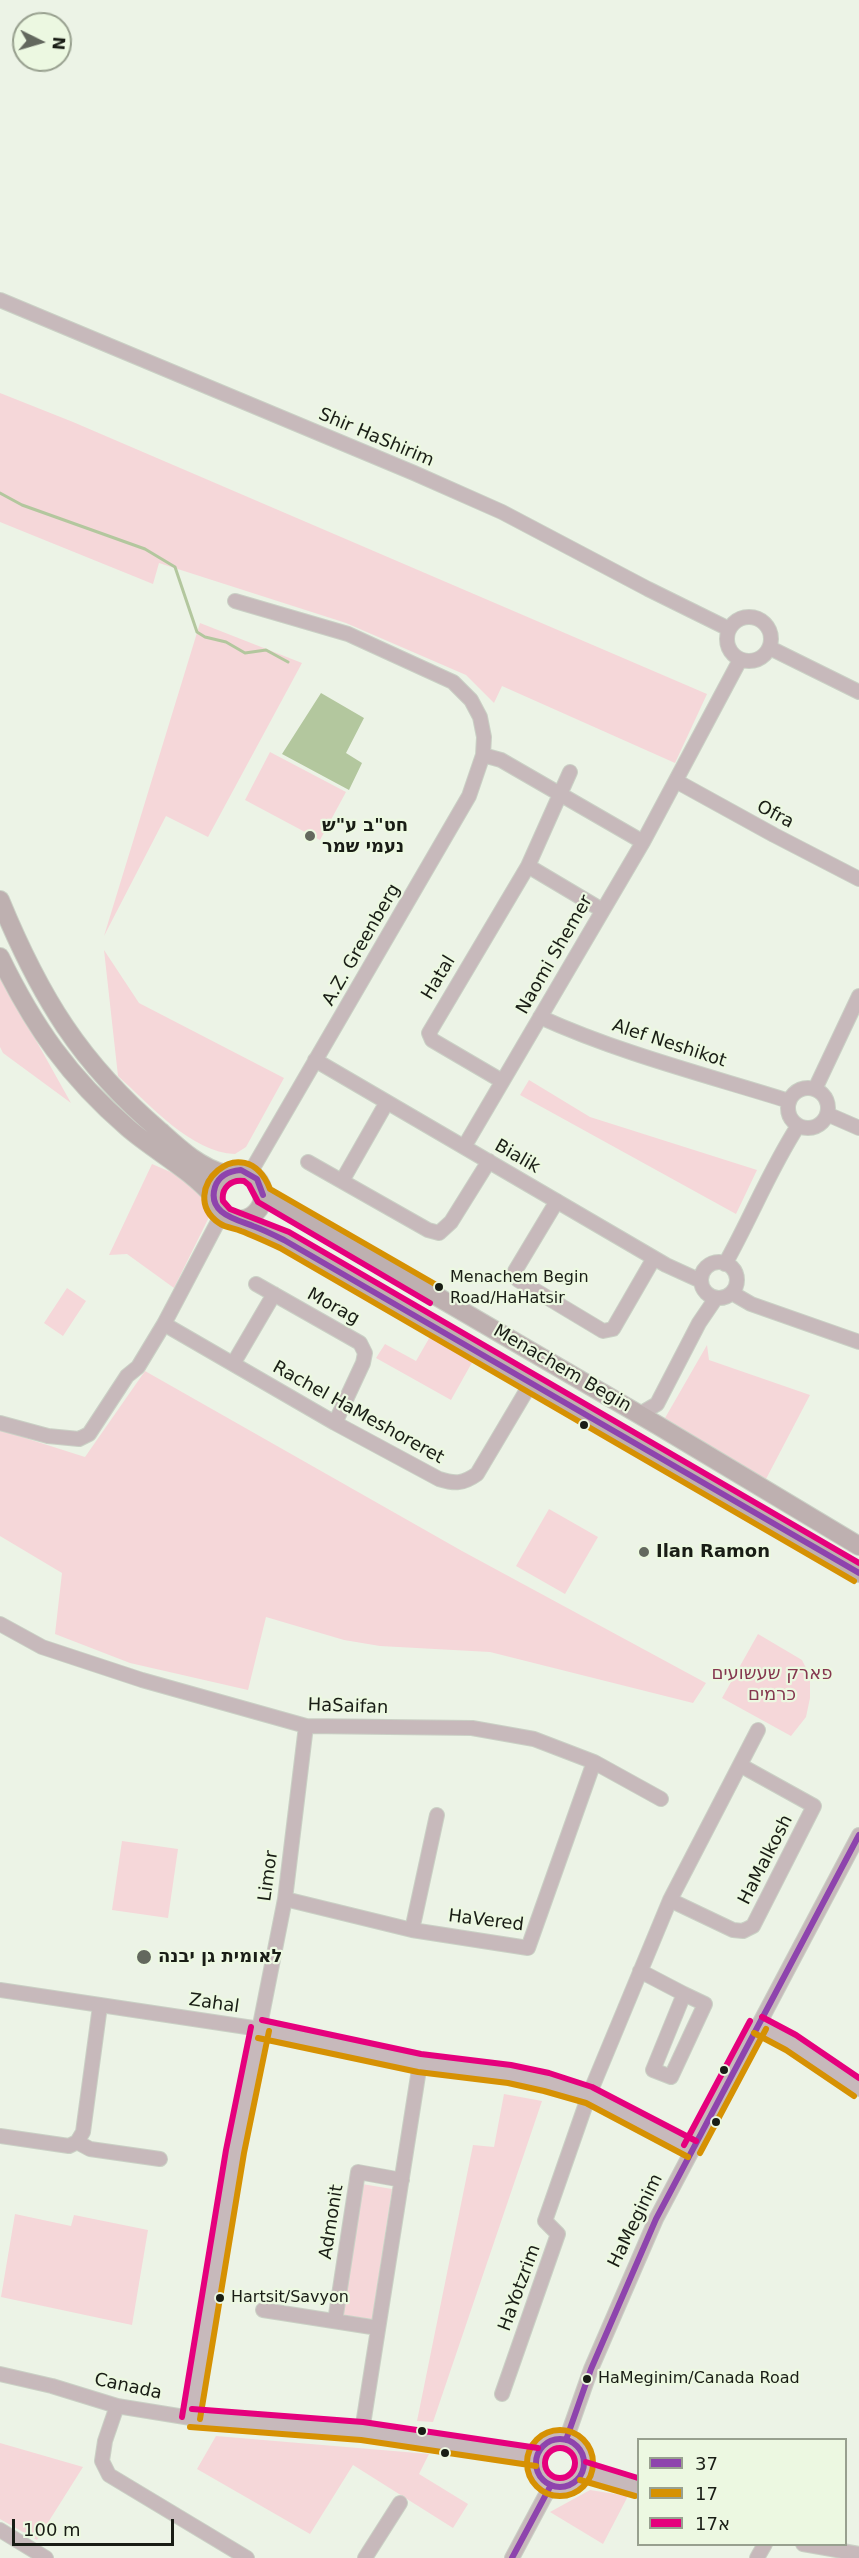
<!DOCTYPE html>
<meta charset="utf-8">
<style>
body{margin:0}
#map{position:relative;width:859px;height:2558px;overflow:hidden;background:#ecf3e6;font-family:"DejaVu Sans","Noto Sans Hebrew",sans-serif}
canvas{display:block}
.legend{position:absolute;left:637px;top:2438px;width:210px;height:108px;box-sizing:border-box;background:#ecf8e1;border:2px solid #98a08f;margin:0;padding:8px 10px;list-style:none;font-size:18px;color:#191d15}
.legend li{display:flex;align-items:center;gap:12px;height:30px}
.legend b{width:30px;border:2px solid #98a08f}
.north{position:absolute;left:12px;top:12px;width:60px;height:60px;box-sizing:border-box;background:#ecf8e1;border:2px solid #98a08f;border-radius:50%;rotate:95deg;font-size:16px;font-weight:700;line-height:24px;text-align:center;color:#191d15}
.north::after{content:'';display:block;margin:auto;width:21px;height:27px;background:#63685e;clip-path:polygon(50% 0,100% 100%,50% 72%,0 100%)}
.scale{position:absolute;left:12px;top:2519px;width:162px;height:27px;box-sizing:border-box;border:3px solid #191d15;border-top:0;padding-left:8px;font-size:18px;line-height:21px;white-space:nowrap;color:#191d15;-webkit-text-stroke:4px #ecf8e1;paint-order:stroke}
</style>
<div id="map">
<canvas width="859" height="2558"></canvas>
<ul class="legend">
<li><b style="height:8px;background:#8e44ad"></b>37</li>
<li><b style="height:8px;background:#d69103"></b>17</li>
<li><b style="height:8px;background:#e5007d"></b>17א</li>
</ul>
<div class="north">N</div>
<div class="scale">100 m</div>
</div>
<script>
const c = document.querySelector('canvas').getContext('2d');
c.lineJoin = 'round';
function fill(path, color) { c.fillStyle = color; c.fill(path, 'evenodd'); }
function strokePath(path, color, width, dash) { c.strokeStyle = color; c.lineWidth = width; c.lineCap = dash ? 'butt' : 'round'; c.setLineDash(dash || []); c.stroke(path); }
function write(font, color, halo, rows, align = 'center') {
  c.font = font + ' "DejaVu Sans","Noto Sans Hebrew",sans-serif'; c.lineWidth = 4.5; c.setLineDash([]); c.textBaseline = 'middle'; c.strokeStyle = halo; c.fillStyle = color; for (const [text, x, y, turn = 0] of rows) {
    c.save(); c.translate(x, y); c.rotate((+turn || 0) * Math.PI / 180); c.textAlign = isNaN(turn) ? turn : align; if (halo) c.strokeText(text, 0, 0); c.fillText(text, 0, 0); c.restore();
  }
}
fill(new Path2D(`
 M 0,393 L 73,422 L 707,694 L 675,763 L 502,686 L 494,703 L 466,675 L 346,623 L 159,563 L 153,584 L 0,522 Z
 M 200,623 L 302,663 L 208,837 L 166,816 L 104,936 Z
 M 270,752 L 346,792 L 320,840 L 245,800 Z
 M 104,950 L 139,1003 L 284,1078 L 246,1147 L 235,1154 C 192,1153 149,1104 118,1076 Z
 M 0,976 L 71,1103 L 3,1053 L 0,1047 Z
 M 529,1080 L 590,1117 L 757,1170 L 736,1214 L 520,1095 Z
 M 152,1164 L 182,1177 L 204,1194 L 211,1213 L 174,1288 L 127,1254 L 109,1255 Z
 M 67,1288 L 86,1301 L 63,1336 L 44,1323 Z
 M 431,1335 L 474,1359 L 451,1400 L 376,1358 L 385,1344 L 416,1361 Z
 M 707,1345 L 709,1360 L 810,1395 L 766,1479 L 665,1418 Z
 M 145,1371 L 462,1551 L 706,1683 L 693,1703 L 490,1652 L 380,1646 L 344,1640 L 266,1617 L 248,1690 L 130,1663 L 55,1634 L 62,1573 L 0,1536 L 0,1430 L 85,1457 Z
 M 549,1509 L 598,1537 L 565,1594 L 516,1566 Z
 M 758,1634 L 802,1660 L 810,1676 L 810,1698 L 806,1717 L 791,1736 L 722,1698 Z
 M 122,1841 L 178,1849 L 168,1918 L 112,1910 Z
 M 504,2094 L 542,2101 L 433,2422 L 417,2421 L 473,2145 L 494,2147 Z
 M 362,2184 L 392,2189 L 372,2319 L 342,2315 Z
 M 15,2214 L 71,2226 L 74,2215 L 148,2230 L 132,2325 L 1,2297 Z
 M 216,2436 L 429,2454 L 419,2474 L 468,2504 L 453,2528 L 353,2465 L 310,2534 L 197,2469 Z
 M 0,2443 L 83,2467 L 37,2540 L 0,2519 Z
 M 590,2490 L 628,2496 L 603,2544 L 550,2512 Z`), '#f5d7d9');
fill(new Path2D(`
 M 321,693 L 364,718 L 346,753 L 362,763 L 349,790 L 282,754 Z`), '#b3c79e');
strokePath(new Path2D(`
 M 0,493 L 22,505 L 145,549 L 175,567 L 197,632 L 205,637 L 226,642 L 245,653 L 266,650 L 288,662`), '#b3c79e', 3);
const minor = new Path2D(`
 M 0,300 L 414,473 L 502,512 L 648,589 L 729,629
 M 235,601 L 348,634 L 453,682 L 471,700 L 480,717 L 484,737 L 483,755 L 469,796 L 250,1173
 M727 639a22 22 0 1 1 44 0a22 22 0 1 1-44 0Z
 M 770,648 L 859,692
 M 483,755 L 501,760 L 643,842
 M 676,781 L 774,835 L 859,879
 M 528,866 L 602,910
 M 540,1017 C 619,1053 706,1075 789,1101
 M 315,1060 L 666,1265 L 701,1281
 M 502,1081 L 432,1040 L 429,1033 L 528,866 L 570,772
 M788 1108a20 20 0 1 1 40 0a20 20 0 1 1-40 0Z
 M 815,1089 L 859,996
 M 827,1114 L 859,1128
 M 464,1147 L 643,842 L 740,660
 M 308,1162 L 428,1230 L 439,1233 L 451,1222 L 489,1161
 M 342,1181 L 387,1102
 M 557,1201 L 515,1271 L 518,1280 L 603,1331 L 613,1329 L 654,1258
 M701 1280a18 18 0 1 1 36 0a18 18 0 1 1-36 0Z
 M 725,1264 C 751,1218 770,1169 798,1126
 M 256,1284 L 360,1343 L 365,1353 L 363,1363 L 335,1423
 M 732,1293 L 751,1304 L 859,1342
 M 164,1324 L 335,1423 L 439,1479 C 455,1484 463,1484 477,1474 L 531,1383
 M 233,1364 L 274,1294
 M 640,1414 L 657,1404 L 699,1323 L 716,1298
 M 0,1423 L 48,1436 L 79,1439 L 89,1434 L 127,1376 L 138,1367 L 164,1324 L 222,1214
 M 0,1624 L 42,1647 L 142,1680 L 306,1726 L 472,1728 L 534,1739 L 594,1762 L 661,1799
 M 285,1899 L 412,1930 L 528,1948 L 594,1762
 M 670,1900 L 733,1930 L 743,1931 L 753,1926 L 814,1806 L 740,1765
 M 412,1930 L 437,1815
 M 640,1971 L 684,1994
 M 0,1990 L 260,2029 L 420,2063 L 510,2074 L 546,2082 L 589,2095 L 692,2149
 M 684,1994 L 705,2004 L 671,2077 L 653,2070 Z
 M 758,2025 L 791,2042 L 859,2089
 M 0,2136 L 69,2146 L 77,2142 L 83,2132 L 100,2006
 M 77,2142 L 90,2149 L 160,2159
 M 263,2310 L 378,2328
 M 335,2321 L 358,2172 L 402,2180
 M 0,2374 L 52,2386 L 117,2406 L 191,2418 L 362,2431 L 537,2457
 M 502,2394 L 558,2234 L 545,2221 L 589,2095 L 670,1900 L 758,1730
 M 117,2406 L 105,2441 L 102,2461 L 109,2475 L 247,2558
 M 191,2418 L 235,2151 L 285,1899 L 306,1726
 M 362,2431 L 420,2063
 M536 2463a24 24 0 1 1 48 0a24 24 0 1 1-48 0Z
 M 566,2440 L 591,2369 L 656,2219 L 859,1835
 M 583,2471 L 638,2487
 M 0,2530 L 46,2558
 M 803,2544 L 859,2554
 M 365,2558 L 400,2503
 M 512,2558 L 551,2485
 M 757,2558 L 765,2544`);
const major = new Path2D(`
 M 0,900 C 40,997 80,1063 160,1131 C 180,1149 199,1167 225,1174
 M 0,957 C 34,1027 69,1077 128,1128 C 156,1152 190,1169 214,1197
 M213 1195a25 25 0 1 1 50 0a25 25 0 1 1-50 0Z
 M 263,1195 L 659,1426 L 859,1546
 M 238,1220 L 284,1240 L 859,1573`);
strokePath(minor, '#cad0c5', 16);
strokePath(major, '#cad0c5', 20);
strokePath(minor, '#c7b9bb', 14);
strokePath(major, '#beb0b0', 18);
strokePath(new Path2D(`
 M 263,1195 L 257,1179 L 241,1170 C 229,1171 219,1175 215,1187 C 207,1213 235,1219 253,1226 C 264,1230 274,1235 284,1240 L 859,1573
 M536 2463a24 24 0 1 1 48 0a24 24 0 1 1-48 0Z
 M 566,2440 L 591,2369 L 656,2219 L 859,1835
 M 512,2558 L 551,2485`), '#8e44ad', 6);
strokePath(new Path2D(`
 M 440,1287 L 270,1189 C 244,1125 174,1192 219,1223 C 226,1228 234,1228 241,1231 C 254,1236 267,1242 280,1248 L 854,1581
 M 754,2033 L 786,2050 L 854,2096
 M 258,2038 L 418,2072 L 508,2083 L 544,2091 L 586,2103 L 688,2157
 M 700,2153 L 766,2029
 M 200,2419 L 244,2153 L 269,2031
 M 190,2427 L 361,2440 L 536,2466
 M527 2463a33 33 0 1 1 66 0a33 33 0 1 1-66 0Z
 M 580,2480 L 635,2496`), '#d69103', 6);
strokePath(new Path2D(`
 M 430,1303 L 258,1202 L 249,1185 L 244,1181 C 231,1179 221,1188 223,1201 L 230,1209 L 289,1232 L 859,1563
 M 762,2017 L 796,2035 L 859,2078
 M 262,2020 L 421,2054 L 511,2065 L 549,2073 L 592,2087 L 696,2141
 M 684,2145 L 750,2021
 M 192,2409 L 363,2422 L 538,2448
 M 182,2417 L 226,2150 L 251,2027
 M545 2463a15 15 0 1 1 30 0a15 15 0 1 1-30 0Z
 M 586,2462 L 638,2478`), '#e5007d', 6);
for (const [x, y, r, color] of [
 [310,836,6,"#63685e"],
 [439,1287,5,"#191d15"],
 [584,1425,5,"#191d15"],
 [644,1552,6,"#63685e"],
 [144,1957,8,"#63685e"],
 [724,2070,5,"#191d15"],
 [716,2122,5,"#191d15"],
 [220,2298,5,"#191d15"],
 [587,2379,5,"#191d15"],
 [422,2431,5,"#191d15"],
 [445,2453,5,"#191d15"]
]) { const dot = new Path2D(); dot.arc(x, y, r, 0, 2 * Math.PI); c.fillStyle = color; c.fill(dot); strokePath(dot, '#ecf8e1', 2); }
write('16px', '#191d15', '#ecf8e1', [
 ["Menachem Begin",450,1278],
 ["Road/HaHatsir",450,1299],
 ["Hartsit/Savyon",231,2298],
 ["HaMeginim/Canada Road",598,2379]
], 'left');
write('18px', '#191d15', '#ecf8e1', [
 ["Shir HaShirim",376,438,23],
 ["Ofra",775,815,28],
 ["A.Z. Greenberg",362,945,-60],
 ["Naomi Shemer",555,955,-60],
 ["Hatal",439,978,-59],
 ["Alef Neshikot",669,1044,18],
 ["Bialik",517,1157,30],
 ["Morag",333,1307,29],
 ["Menachem Begin",562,1369,30],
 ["Rachel HaMeshoreret",358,1413,29],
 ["HaSaifan",348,1707,2],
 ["HaMalkosh",766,1860,-63],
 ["Limor",269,1876,-82],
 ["HaVered",486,1921,7],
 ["Zahal",214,2004,8],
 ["HaMeginim",636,2221,-64],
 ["Admonit",332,2222,-81],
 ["HaYotzrim",520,2288,-70],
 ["Canada",128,2387,12]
]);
write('bold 18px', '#191d15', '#ecf8e1', [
 ["חט\"ב ע\"ש",322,826],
 ["נעמי שמר",322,847],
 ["Ilan Ramon",656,1552],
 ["לאומית גן יבנה",158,1957]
], 'left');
write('18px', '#85374f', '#ecf8e1', [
 ["פארק שעשועים",772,1674],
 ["כרמים",772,1695]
]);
</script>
